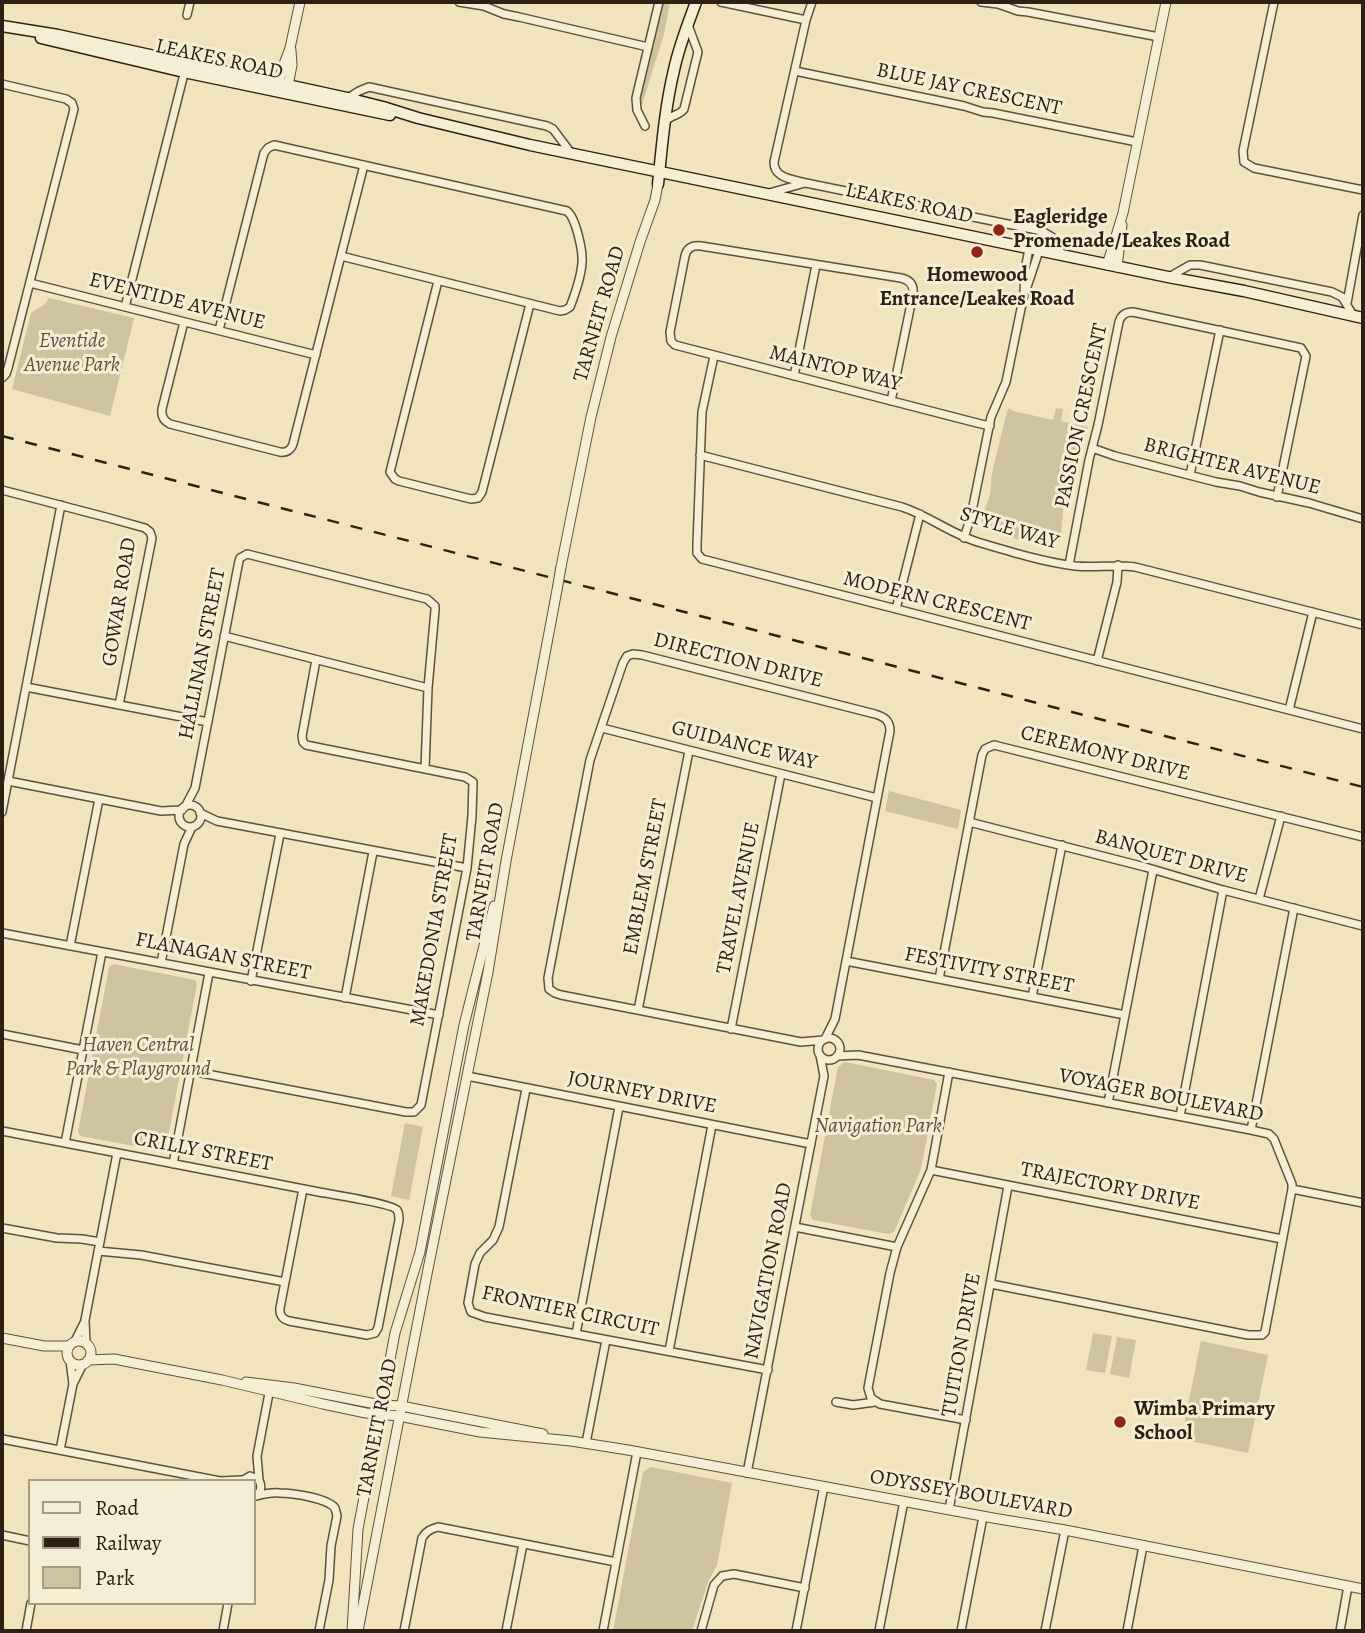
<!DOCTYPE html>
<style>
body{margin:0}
#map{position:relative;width:1365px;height:1633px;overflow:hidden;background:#f0e3bd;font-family:Alegreya,serif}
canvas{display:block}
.frame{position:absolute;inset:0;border:4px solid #2d2114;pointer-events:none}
.legend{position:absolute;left:28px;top:1479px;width:228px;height:126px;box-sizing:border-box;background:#f5edd4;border:2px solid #a59b87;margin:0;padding:9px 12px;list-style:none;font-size:21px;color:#2d2114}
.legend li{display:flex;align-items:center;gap:14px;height:35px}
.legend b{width:35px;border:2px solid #a59b87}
</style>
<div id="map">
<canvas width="1365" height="1633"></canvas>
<div class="frame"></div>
<ul class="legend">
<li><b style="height:9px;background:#f5edd4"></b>Road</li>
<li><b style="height:9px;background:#2d2114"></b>Railway</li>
<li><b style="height:19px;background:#cfc2a0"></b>Park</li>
</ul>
</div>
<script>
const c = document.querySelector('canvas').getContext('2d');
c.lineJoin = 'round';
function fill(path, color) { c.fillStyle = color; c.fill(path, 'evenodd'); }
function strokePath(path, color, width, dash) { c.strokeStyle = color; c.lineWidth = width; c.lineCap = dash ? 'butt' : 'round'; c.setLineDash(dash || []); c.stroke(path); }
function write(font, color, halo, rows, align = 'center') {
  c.font = font + ' Alegreya,serif'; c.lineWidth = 6; c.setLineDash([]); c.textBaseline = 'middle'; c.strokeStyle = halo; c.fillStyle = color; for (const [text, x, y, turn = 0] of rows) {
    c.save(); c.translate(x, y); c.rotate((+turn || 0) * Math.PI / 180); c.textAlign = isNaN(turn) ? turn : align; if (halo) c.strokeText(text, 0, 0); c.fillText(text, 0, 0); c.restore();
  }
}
fill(new Path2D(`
 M 663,2 L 670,2 L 664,34 L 641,108 L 639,101 Z
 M 49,298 L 134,318 L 110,416 L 12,389 L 31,313 L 45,304 Z
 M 1009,408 L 1013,411 L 1053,420 L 1056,408 L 1063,409 L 1061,421 L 1088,427 L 1075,467 L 1073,480 L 1063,510 L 1061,537 L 1060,541 L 1045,547 L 991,532 L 981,520 L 990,495 L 992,473 L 1007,411 Z
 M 889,791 L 961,810 L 958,829 L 885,811 Z
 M 113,964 L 195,980 L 197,984 L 166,1148 L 162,1151 L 80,1136 L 78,1132 L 109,967 Z
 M 845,1062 L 934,1080 L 937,1084 L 921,1169 L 894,1232 L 888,1234 L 813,1220 L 810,1215 L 838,1067 Z
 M 405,1123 L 423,1127 L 409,1200 L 391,1196 Z
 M 1093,1333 L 1112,1336 L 1105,1373 L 1086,1370 Z
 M 1117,1337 L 1136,1340 L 1129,1378 L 1110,1374 Z
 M 1201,1341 L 1268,1355 L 1248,1453 L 1181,1439 Z
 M 651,1467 L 732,1483 L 717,1565 L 708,1582 L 692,1631 L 613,1631 L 643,1472 Z`), '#cfc2a0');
const minor = new Path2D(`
 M 459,2 L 484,6 L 504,14 L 519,17 L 648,47
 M 721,2 L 806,20
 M 812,2 L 806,20 L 774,162 C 774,179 793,179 806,183 L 1042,231 L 1052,237 L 1062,255
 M 981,2 L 998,4 L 1018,11 L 1028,12 L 1159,37
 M 1274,2 L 1243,151 L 1244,162 L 1254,168 L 1363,190
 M 187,15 L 190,2
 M 795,71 L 964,106 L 983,112 L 993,113 L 1137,142
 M 2,84 L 66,99 L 72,103 L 74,109 L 8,368 L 6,374 L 2,378
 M 348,98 L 359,91 L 369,87 L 547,126 L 553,129 L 571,153
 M 666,121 C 670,115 679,116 684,109 L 698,52 L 688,25
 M 645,126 L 637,110 L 636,98 L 659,2
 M 769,193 L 805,183
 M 1169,277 L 1190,265 L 1200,265 L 1332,292 L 1342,297 L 1353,315
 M 438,281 L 390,472 L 395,479 L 399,481 L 471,499 L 478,498 L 482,492 L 530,304
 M 30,283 L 316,355
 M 1026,290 L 1039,251
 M 1347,303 L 1363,215
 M 125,307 L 185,70
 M 184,322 L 162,409 C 161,416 164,421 170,424 L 280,452 C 286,453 291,450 293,444 L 364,165
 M 219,330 L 264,153 L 268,148 L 274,145 L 567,211 C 576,218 583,251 582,263 C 581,277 575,294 570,307 L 565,310 L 560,311 L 341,256
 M 714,356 L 702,412 L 697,544 L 697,553 L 702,559 L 1363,729
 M 794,376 L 816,265
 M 891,401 L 913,294 C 914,285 910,280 901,278 L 701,246 C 692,245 687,248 685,256 L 670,332 L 671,341 L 675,345 L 977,423 L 990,426
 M 1092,448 L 1115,456 L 1216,482 L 1240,486 L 1259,492 L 1309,503 L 1363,519
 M 700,455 L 902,507 C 930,516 952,535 981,543 C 1011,552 1044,562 1075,566 C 1095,568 1115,564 1135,567 L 1363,625
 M 1190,475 L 1220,330
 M 2,490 L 109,518 L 145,528 L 150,532 L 152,538 L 119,705
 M 964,538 L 971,516 L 991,417 L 1006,382 L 1024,294 L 1025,269 L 1029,249
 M 1069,565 L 1089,460 L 1098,425 L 1119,322 C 1121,315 1125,312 1133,312 L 1301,348 L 1306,356 L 1305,361 L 1277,497
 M 896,609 L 920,514
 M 224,636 L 428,688
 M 1097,661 L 1117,582 L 1118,565
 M 26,687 L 208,722
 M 1289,710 L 1313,612
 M 602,728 L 877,798
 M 8,781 L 161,811 L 182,810
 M179 816a11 11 0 1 1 22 0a11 11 0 1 1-22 0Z
 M 185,807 L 195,788 L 239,561 L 240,558 L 247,554 L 427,599 L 435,606 L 435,610 L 428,688 L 425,769
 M 2,812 L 61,505
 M 200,813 L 217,821 L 467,868
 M 969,822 L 1145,867 L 1223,890 L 1363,926
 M 1259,899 L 1281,816
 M 2,933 L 439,1015
 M 70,946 L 99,799
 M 846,961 L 1125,1015
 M 161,963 L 184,844 L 192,827
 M 939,979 L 982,755 L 985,749 L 994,745 L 1363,837
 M 251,981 L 280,834
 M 1032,997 L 1062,845
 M 345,998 L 373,852
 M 638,1010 L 689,751
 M 731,1029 L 781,774
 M 2,1034 L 83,1050
 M818 1049a11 11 0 1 1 22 0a11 11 0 1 1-22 0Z
 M 823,1040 L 801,1042 L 561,995 L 555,993 L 549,989 L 548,978 L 590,760 L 623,663 L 627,656 L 633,654 L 642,655 L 875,714 C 885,717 890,721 890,731 L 838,1003 L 835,1019 L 825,1039
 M 837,1056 L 858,1055 L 1251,1130 L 1269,1134 L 1274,1139 L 1292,1184 L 1292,1189 L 1265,1332 L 1262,1335 L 1248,1335 L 991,1284
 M 191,1071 L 406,1112 L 414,1112 L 421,1105 L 467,868 L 472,816 L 473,782 L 465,777 L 306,745 L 303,742 L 302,736 L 316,660
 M 949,1072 L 931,1170 L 897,1247 L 890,1273 L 868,1388 L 871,1398 L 880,1404 L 966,1420
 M 467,1076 L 811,1144
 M 526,1089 L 499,1227 L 493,1240 L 480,1253 L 475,1264 L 468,1303 L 471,1312 L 485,1317 L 768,1370
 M 1108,1103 L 1153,870
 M 1180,1116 L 1223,890
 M 1251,1130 L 1294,908
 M 2,1131 C 108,1151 213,1171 319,1192 C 330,1194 393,1204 397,1210 C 399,1213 399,1217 399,1220 L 378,1328 L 375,1333 L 367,1335 L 289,1321 C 282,1319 279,1314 280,1308 L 303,1189
 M 65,1143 L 102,952
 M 173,1164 L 209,973
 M 931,1170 L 1282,1239
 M 1292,1189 L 1363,1203
 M 795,1227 L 897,1247
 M 2,1228 L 57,1238 L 82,1239 L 100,1242
 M 98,1251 L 141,1255 L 285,1282
 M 576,1334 L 619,1107
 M 75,1341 L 84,1323
 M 86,1344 L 85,1320 L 117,1153
 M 669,1351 L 712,1125
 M 74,1382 L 83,1364
 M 836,1402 L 853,1405 L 875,1402
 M 2,1439 L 220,1481 L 242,1480
 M 586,1443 L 606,1340
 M 60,1450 L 73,1384 L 70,1360
 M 747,1473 L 824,1076 L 820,1055
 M 259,1480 L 257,1456 L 270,1388
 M 242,1481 L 250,1476 L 259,1480 C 262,1486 261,1492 256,1496
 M 256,1496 C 264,1494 271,1492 279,1493 C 293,1493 327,1498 335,1508 L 337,1516 L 331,1546 L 329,1580 L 319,1631
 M 949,1510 L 1008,1186
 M 2,1535 L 30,1541
 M 26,1631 L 31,1603
 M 223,1631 L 228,1603
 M 404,1631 L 422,1538 C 426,1531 431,1529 438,1527 L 616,1562
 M 506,1631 L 523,1544
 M 603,1631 L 637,1452
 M 701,1631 L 714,1585 L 722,1576 L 734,1574 L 805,1588
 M 796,1631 L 824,1486
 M 879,1631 L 904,1501
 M 961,1631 L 983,1517
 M 1045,1631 L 1065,1530
 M 1127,1631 L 1143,1546
 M 1340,1631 L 1348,1586`);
const tertiary = new Path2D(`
 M 277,88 L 284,64 L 290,48 L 300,2
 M 287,91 L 292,65 L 291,50
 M 1107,265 L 1123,213 L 1166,2
 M 1117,267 L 1122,225
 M 561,567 L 591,417 L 611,337 L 640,242 L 655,200 L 658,184
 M 2,1338 L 44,1346 L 69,1346
 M67 1353a12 12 0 1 1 24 0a12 12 0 1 1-24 0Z
 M 88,1360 L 114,1359 L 222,1380 L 323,1404 L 366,1413 L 399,1416 L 480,1432 L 571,1441 L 628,1450 L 993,1518 L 1065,1530 L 1363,1589
 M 246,1382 L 294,1388 L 381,1405 L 401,1406 L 543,1434
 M 352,1631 L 358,1529 L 395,1333 L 420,1252 L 464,1025 L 494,906
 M 358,1631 L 428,1269 L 488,972 L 506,861 L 557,590`);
const secondary = new Path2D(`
 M 2,26 L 58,35 L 347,98 L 383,107 L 418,118 L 530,145 L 1168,277 L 1244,291 L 1363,318
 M 41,38 L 184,72 L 390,115
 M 658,184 C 662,146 665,107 674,70 C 679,46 688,24 696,2`);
strokePath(minor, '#5e523e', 10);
strokePath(tertiary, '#5e523e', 11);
strokePath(secondary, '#2d2114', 13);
strokePath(minor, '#f5edd4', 7);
strokePath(tertiary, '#f5edd4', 9);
strokePath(secondary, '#f5edd4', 10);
strokePath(new Path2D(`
 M 2,436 L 1363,787`), '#2d2114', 2.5, [12, 12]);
const tertiaryBridge = new Path2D(`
 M 557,590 L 561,567`);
strokePath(tertiaryBridge, '#5e523e', 11, []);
strokePath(tertiaryBridge, '#f5edd4', 9);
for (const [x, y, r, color] of [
 [999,230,7,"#8f2418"],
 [977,252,7,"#8f2418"],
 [1120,1422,7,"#8f2418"]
]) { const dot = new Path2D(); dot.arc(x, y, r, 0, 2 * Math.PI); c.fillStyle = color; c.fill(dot); strokePath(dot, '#f5edd4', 2.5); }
write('21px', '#2d2114', '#f5edd4', [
 ["LEAKES ROAD",219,60,12],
 ["BLUE JAY CRESCENT",969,90,12],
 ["LEAKES ROAD",909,204,12],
 ["EVENTIDE AVENUE",177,302,14],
 ["TARNEIT ROAD",600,314,-74],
 ["MAINTOP WAY",835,369,14],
 ["PASSION CRESCENT",1082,416,-78],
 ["BRIGHTER AVENUE",1232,467,14],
 ["STYLE WAY",1009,529,17],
 ["GOWAR ROAD",120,602,-81],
 ["MODERN CRESCENT",937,602,14],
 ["HALLINAN STREET",203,654,-79],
 ["DIRECTION DRIVE",738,661,14],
 ["GUIDANCE WAY",744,746,14],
 ["CEREMONY DRIVE",1105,754,14],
 ["BANQUET DRIVE",1171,857,15],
 ["TARNEIT ROAD",486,872,-80],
 ["EMBLEM STREET",646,877,-79],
 ["TRAVEL AVENUE",739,898,-79],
 ["MAKEDONIA STREET",435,930,-80],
 ["FLANAGAN STREET",223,957,11],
 ["FESTIVITY STREET",989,971,11],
 ["JOURNEY DRIVE",642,1093,11],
 ["VOYAGER BOULEVARD",1161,1096,11],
 ["CRILLY STREET",203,1152,11],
 ["TRAJECTORY DRIVE",1110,1187,11],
 ["NAVIGATION ROAD",769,1271,-79],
 ["FRONTIER CIRCUIT",570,1312,12],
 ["TUITION DRIVE",962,1345,-80],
 ["TARNEIT ROAD",378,1428,-79],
 ["ODYSSEY BOULEVARD",971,1495,10]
]);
write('bold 21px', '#2d2114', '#f5edd4', [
 ["Eagleridge",1013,218],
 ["Promenade/Leakes Road",1013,242],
 ["Homewood",977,276,"center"],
 ["Entrance/Leakes Road",977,300,"center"],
 ["Wimba Primary",1134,1410],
 ["School",1134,1434]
], 'left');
write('italic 21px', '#5e513e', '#f5edd4', [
 ["Eventide",72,342],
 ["Avenue Park",72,366],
 ["Haven Central",138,1046],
 ["Park & Playground",138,1070],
 ["Navigation Park",878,1127]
]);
</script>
